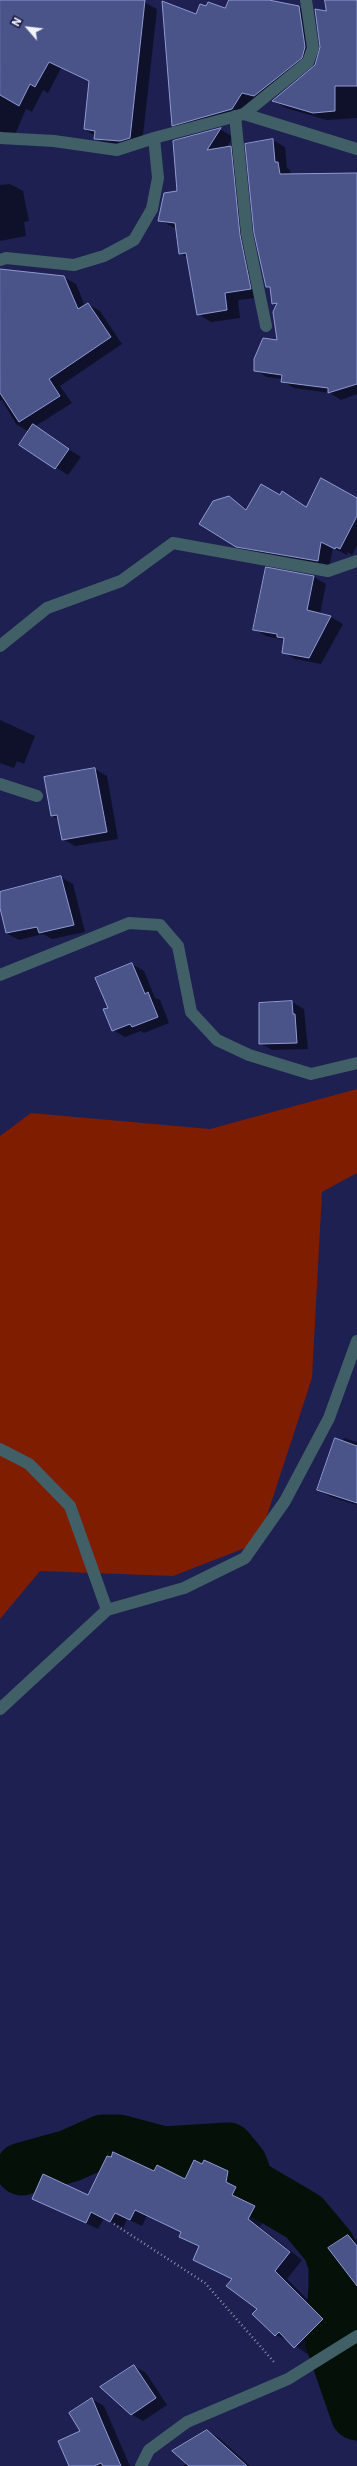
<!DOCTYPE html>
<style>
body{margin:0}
#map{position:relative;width:357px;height:2466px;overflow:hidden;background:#1d2050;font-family:"Work Sans",sans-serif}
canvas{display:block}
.north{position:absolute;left:8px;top:8px;width:40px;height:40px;-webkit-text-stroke:3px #141645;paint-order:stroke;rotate:298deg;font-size:11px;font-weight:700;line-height:16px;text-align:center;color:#f2f3fa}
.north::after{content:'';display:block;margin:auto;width:14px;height:18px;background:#f2f3fa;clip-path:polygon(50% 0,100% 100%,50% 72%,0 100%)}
</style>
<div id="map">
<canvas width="357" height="2466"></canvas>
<div class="north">N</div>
</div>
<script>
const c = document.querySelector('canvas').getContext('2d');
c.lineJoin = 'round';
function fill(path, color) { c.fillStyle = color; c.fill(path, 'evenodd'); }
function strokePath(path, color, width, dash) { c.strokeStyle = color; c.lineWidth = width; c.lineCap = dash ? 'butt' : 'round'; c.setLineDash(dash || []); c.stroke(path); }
fill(new Path2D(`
 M 357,1089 L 357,1173 L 322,1192 L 312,1378 L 258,1543 L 173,1576 L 40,1571 L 0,1619 L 0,1136 L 31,1113 L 210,1129 Z`), '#7f1d00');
fill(new Path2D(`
 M 0,0 L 140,0 L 157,9 L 142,144 L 107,145 L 85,129 L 90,82 L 61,68 L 48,93 L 43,90 L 32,112 L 26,109 L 14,137 L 0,131 Z
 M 230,0 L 263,0 L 299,7 L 311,14 L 317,55 L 314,64 L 266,103 L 244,116 L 185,132 L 173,125 L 197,15 L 226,10 Z
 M 326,0 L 357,0 L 357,118 L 327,120 L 286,108 L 273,101 L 316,65 L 327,13 Z
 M 220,129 L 233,137 L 226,148 L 230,147 L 244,155 L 253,243 L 264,297 L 238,300 L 240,318 L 211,322 L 198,314 L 188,258 L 180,253 L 177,229 L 159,220 L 178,192 L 174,141 Z
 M 273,140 L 285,147 L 287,168 L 290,170 L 291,175 L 357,173 L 357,394 L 341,400 L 330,393 L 294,388 L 282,381 L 282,379 L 267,377 L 255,370 L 278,341 L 277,306 L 273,303 L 270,289 L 267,286 Z
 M 10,184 L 23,191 L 29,221 L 24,222 L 26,236 L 0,241 L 0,185 Z
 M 0,271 L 63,277 L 76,284 L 85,306 L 88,304 L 100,311 L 122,344 L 60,386 L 72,403 L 34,427 L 81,457 L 68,475 L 20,445 L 29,432 L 16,424 L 2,400 L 0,401 Z
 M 280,496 L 306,508 L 357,499 L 357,545 L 352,555 L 348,552 L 347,555 L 333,548 L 329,568 L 249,553 L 236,546 L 229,497 L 247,509 Z
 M 267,569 L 314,577 L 326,584 L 320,614 L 331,617 L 343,624 L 321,664 L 295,659 L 283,652 L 285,640 L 266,636 L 254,629 Z
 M 0,720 L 35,736 L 24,764 L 17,761 L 14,768 L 0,763 Z
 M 95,769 L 107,776 L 118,839 L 75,846 L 63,839 L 59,820 L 52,816 Z
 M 61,877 L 73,884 L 85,932 L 52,939 L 43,934 L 19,940 L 6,933 L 0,893 Z
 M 132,964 L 144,971 L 155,998 L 160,1000 L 169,1023 L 144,1033 L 141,1031 L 125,1037 L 113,1030 L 109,1008 Z
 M 292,1002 L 304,1009 L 308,1049 L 272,1050 L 260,1043 Z
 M 344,1438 L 357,1442 L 357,1505 L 331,1497 L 319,1490 Z
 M 228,2172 L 240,2179 L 238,2189 L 248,2195 L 244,2202 L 266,2213 L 260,2227 L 302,2260 L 287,2279 L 334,2326 L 307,2354 L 289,2341 L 276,2335 L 258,2309 L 233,2279 L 194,2260 L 200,2247 L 180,2236 L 181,2232 L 147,2216 L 142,2226 L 127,2219 L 123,2228 L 104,2218 L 98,2229 L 34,2199 L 89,2197 L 154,2173 L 186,2180 Z
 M 348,2236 L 355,2240 L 357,2238 L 357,2315 L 335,2287 L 347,2279 L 340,2269 L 343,2266 Z
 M 134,2366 L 146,2373 L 167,2405 L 143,2421 L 131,2414 Z
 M 357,2376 L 357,2390 L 351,2380 Z
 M 92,2399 L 104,2406 L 130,2466 L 71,2466 Z
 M 207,2431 L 219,2438 L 250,2466 L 184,2466 Z`), '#0007');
strokePath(new Path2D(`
 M 22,2169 L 69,2156 L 103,2141 L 119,2141 L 164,2153 L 228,2149 L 241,2165 L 248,2184 L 304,2217 L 329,2247 L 335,2265 L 335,2289 L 331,2339 L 357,2414`), '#041008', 53);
const building = new Path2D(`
 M 0,0 L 145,0 L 130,138 L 120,141 L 94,139 L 95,131 L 84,129 L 89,81 L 49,62 L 35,87 L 30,84 L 19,106 L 0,95 Z
 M 229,0 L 269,0 L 299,6 L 305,47 L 302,58 L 254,96 L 242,93 L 232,109 L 172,126 L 162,1 L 196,14 L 200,4 L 206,6 L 208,2 L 225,8 Z
 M 325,0 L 357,0 L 357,86 L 335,86 L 335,111 L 313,113 L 272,101 L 315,65 L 320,47 L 315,9 L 326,11 Z
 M 221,128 L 207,150 L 231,146 L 240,235 L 251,289 L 225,293 L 227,310 L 197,315 L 186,253 L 179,254 L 175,223 L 158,221 L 164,193 L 177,191 L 173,141 Z
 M 273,139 L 275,162 L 278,162 L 280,174 L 357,173 L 357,384 L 328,393 L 328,388 L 281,382 L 282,375 L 254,371 L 254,359 L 263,338 L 277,340 L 273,312 L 277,303 L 272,304 L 270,287 L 266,287 L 254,233 L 245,144 Z
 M 0,269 L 64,276 L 78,309 L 88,303 L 111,337 L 49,379 L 60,396 L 19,422 L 0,393 Z
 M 33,424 L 69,449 L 55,469 L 19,445 Z
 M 321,478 L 357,498 L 357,516 L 340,549 L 336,547 L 335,549 L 321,542 L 318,561 L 236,547 L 199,524 L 213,501 L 229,496 L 246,510 L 261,484 L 280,495 L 282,491 L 306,507 Z
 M 266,567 L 314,576 L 307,610 L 331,616 L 309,658 L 282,653 L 284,638 L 277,637 L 277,634 L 253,630 Z
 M 95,768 L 107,832 L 62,840 L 57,815 L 51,816 L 44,777 Z
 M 61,876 L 74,925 L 39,933 L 37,927 L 6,933 L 0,908 L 0,892 Z
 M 132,963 L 145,994 L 148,992 L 158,1017 L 132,1027 L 130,1024 L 112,1031 L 103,1009 L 108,1008 L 95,978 Z
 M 292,1001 L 293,1014 L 295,1014 L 297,1043 L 259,1044 L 259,1003 Z
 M 335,1438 L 357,1446 L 357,1503 L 317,1490 Z
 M 113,2152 L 154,2171 L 157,2165 L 185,2179 L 194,2160 L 202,2164 L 204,2160 L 228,2171 L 226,2182 L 236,2187 L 232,2195 L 255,2206 L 248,2219 L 290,2252 L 275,2271 L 323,2319 L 294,2348 L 279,2332 L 275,2336 L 252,2314 L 257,2309 L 226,2286 L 232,2279 L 193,2260 L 199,2246 L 179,2237 L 181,2232 L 135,2210 L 130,2220 L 115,2213 L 110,2222 L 91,2212 L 86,2223 L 32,2199 L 43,2174 L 88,2195 L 107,2156 L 111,2157 Z
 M 348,2235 L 357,2246 L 357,2286 L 328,2248 Z
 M 134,2365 L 156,2398 L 131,2415 L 100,2387 Z
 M 92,2398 L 102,2422 L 121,2466 L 103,2466 L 101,2463 L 94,2466 L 69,2466 L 58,2441 L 80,2431 L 69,2413 Z
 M 207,2430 L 247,2466 L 189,2466 L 172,2451 Z`);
fill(building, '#4b5489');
strokePath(building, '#8f9ad4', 1);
strokePath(new Path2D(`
 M 114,2224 L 205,2283 L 274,2362`), '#8b8da8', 2.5, [1, 3]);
strokePath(new Path2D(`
 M 244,114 L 308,62 L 313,48 L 306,0`), '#405f67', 12);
strokePath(new Path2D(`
 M 235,116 L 247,234 L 266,326
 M 0,138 L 54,141 L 117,150 L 154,138
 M 0,260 L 6,258 L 74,265 L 104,256 L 134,240 L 152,209 L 158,178 L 154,138 L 244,114 L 357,149
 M 0,646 L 47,608 L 121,581 L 173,543 L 328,571 L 357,561
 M 0,784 L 37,796
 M 0,975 L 129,923 L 160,925 L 178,946 L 191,1012 L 217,1040 L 249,1055 L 311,1074 L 357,1063
 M 0,1449 L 29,1464 L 70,1506 L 107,1610
 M 0,1709 L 107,1610 L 184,1588 L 245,1558 L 285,1501 L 329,1418 L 357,1341
 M 141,2466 L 149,2450 L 187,2422 L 288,2379 L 357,2336`), '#405f67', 12);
</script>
